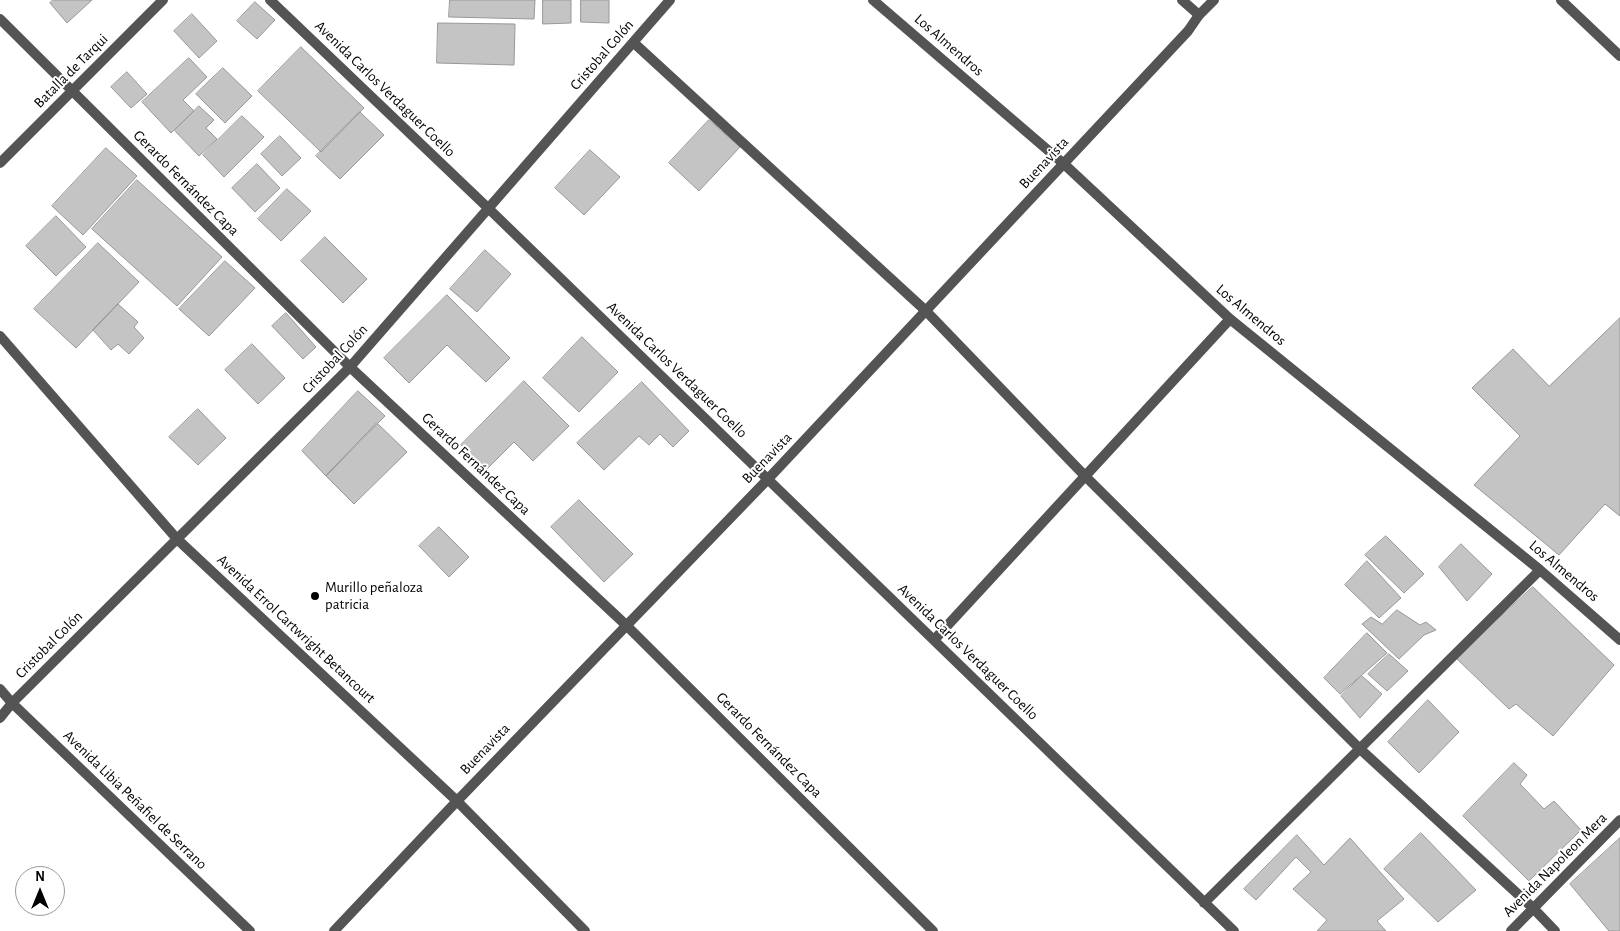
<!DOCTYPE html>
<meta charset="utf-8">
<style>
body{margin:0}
#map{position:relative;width:1620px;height:931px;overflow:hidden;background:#fff;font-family:"Alegreya Sans",sans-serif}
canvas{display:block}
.north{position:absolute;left:15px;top:866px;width:50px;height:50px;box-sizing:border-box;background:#fff;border:1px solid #999;border-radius:50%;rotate:0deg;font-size:14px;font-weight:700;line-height:20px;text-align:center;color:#000}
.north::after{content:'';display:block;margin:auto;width:18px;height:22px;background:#000;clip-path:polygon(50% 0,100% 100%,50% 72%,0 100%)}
</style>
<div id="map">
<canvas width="1620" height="931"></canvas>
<div class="north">N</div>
</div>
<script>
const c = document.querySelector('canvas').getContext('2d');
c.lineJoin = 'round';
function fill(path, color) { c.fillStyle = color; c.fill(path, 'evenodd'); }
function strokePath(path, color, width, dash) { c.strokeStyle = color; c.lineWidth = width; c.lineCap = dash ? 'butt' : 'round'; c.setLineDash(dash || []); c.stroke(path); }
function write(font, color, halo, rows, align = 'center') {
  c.font = font + ' "Alegreya Sans",sans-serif'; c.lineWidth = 4; c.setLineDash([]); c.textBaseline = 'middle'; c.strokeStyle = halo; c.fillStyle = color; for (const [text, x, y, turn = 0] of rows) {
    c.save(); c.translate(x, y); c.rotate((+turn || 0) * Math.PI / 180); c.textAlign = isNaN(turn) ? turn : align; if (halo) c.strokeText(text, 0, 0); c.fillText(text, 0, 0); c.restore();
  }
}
const building = new Path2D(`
 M 53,0 L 92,0 L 67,23 L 50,3 Z
 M 450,0 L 535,0 L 534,19 L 449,17 Z
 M 543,0 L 571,0 L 571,23 L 543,24 Z
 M 581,0 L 609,0 L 609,23 L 581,22 Z
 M 255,2 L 275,20 L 257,39 L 237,21 Z
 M 192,14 L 217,41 L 199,58 L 174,31 Z
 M 438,23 L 515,24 L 514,65 L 437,63 Z
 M 301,47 L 364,108 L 321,152 L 258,91 Z
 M 189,58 L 207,77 L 183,100 L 194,111 L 171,133 L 142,102 Z
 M 223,68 L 252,96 L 225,123 L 196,94 Z
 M 127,72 L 147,94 L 131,108 L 111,87 Z
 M 199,106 L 214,120 L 206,128 L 217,139 L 199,156 L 175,131 Z
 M 360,112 L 384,135 L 340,179 L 316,156 Z
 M 242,116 L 264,137 L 224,177 L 203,155 Z
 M 709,120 L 740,147 L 699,191 L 669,163 Z
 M 280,136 L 301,158 L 282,176 L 261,154 Z
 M 106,148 L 137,176 L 83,235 L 52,206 Z
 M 590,150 L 620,177 L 584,215 L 555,188 Z
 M 257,164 L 280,188 L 255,212 L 232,188 Z
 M 137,180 L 222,257 L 177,306 L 92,229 Z
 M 287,189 L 311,211 L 281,241 L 258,219 Z
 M 56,216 L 86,247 L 56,276 L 26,246 Z
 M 325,237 L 367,279 L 343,303 L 301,261 Z
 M 98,243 L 139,282 L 76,348 L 34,309 Z
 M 485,250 L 511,274 L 477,312 L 450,289 Z
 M 225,261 L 255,288 L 209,336 L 179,309 Z
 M 447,295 L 510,358 L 486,382 L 447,345 L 409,383 L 384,358 Z
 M 118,304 L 138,322 L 134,327 L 144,338 L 129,354 L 118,344 L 111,350 L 93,330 Z
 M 286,313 L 316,347 L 303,359 L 272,326 Z
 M 1620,318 L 1620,516 L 1605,504 L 1559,555 L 1474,485 L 1520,436 L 1472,388 L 1513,349 L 1549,386 Z
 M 582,337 L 618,372 L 579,412 L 543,378 Z
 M 252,344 L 285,378 L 258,404 L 225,370 Z
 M 524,381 L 569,426 L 533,461 L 514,442 L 486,470 L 461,445 Z
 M 642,382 L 689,431 L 673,447 L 660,434 L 649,445 L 639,436 L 604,470 L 577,443 Z
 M 358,391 L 385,416 L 326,476 L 302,451 Z
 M 198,409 L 226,438 L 198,465 L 169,437 Z
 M 377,423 L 407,452 L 354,504 L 326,476 Z
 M 579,500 L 633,554 L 604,582 L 551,527 Z
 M 439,527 L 469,557 L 449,577 L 419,546 Z
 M 1386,536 L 1424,574 L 1404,593 L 1365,555 Z
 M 1461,544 L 1492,574 L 1467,601 L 1439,567 Z
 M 1367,561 L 1401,598 L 1379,618 L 1345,585 Z
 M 1533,587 L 1614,665 L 1553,736 L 1516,704 L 1509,709 L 1456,658 Z
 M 1397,610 L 1420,625 L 1426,622 L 1436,630 L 1424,635 L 1399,659 L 1362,624 L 1371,617 L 1382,624 Z
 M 1367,633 L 1387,653 L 1340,694 L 1324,678 Z
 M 1389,654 L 1408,671 L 1387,691 L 1368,674 Z
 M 1362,676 L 1382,694 L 1360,718 L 1341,696 Z
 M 1428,700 L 1459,732 L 1419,773 L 1388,742 Z
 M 1514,763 L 1527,775 L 1520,784 L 1544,809 L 1554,801 L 1581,830 L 1529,881 L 1463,816 Z
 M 1421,833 L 1476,890 L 1438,922 L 1384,869 Z
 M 1297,835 L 1324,865 L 1350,838 L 1404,899 L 1377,921 L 1386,931 L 1317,931 L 1327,920 L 1293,889 L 1311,872 L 1296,857 L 1256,900 L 1244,889 Z
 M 1620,838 L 1620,931 L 1609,931 L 1570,884 Z`);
fill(building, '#c4c4c4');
strokePath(building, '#989898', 1);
strokePath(new Path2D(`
 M 1182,0 L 1199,15`), '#545454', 10);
strokePath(new Path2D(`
 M 270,0 L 488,208 L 1234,931
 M 873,0 L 1064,164 L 1230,319 L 1540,570 L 1620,640
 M 1561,0 L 1620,56
 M 0,19 L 350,367 L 626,625 L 933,931
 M 634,43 L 926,311 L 1085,476 L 1359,748 L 1533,908 L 1555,931
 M 0,163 L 163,0
 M 0,336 L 177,539 L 457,801 L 585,931
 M 934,640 L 1230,319
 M 0,689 L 12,703 L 250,931
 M 0,718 L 12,703 L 350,367 L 670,0
 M 1204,903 L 1540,570
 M 1511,931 L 1620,820`), '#545454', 10);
strokePath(new Path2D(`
 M 334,931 L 457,801 L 768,479 L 1188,31 L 1199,15 L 1214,0`), '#545454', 10);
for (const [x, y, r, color] of [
 [315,596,5,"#000"]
]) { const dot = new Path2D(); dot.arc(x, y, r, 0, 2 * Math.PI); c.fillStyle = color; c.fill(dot); strokePath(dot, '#fff', 2); }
write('15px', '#000', '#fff', [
 ["Los Almendros",949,45,41],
 ["Cristobal Colón",602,55,-49],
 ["Batalla de Tarqui",71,71,-45],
 ["Avenida Carlos Verdaguer Coello",385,89,44],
 ["Buenavista",1044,163,-47],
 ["Gerardo Fernández Capa",186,183,45],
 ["Los Almendros",1251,315,40],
 ["Cristobal Colón",335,359,-47],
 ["Avenida Carlos Verdaguer Coello",677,370,44],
 ["Buenavista",767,458,-46],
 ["Gerardo Fernández Capa",476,464,43],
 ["Los Almendros",1564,571,40],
 ["Avenida Errol Cartwright Betancourt",296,629,43],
 ["Cristobal Colón",49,645,-45],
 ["Avenida Carlos Verdaguer Coello",968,652,44],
 ["Gerardo Fernández Capa",769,745,45],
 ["Buenavista",485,749,-46],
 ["Avenida Libia Peñafiel de Serrano",135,800,44],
 ["Avenida Napoleon Mera",1555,865,-45]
]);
write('15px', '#000', '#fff', [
 ["Murillo peñaloza",325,587],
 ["patricia",325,604]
], 'left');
</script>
